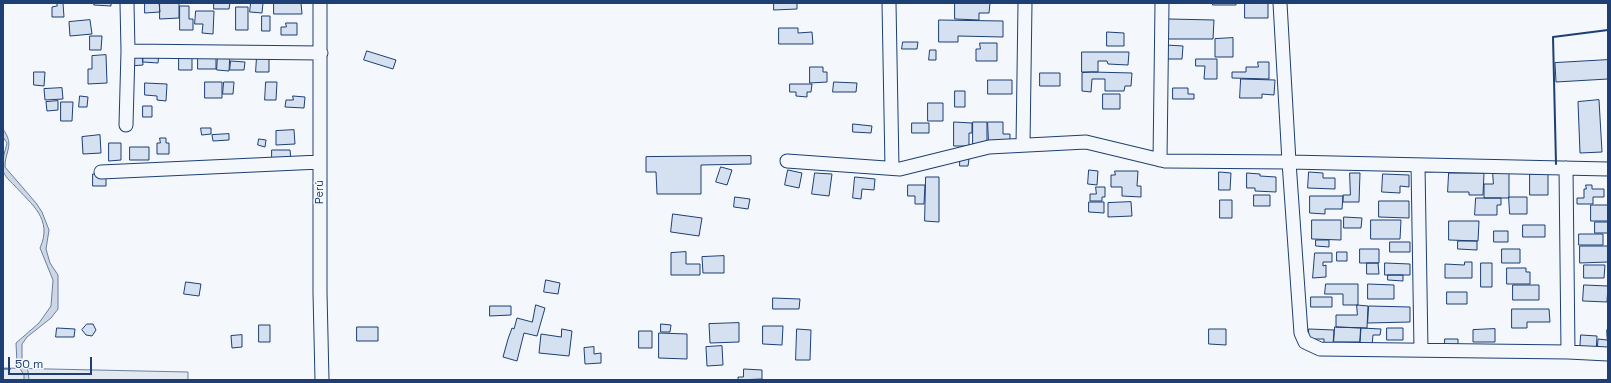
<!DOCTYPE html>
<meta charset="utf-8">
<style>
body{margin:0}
#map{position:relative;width:1611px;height:383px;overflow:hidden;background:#f4f7fb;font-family:"Space Grotesk",sans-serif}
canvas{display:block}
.frame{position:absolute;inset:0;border:4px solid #1d3f73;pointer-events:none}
.scale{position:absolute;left:8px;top:357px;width:84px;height:18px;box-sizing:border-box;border:2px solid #1d3f73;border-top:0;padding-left:5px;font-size:12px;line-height:14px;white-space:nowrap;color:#1d3f73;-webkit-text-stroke:3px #f4f7fb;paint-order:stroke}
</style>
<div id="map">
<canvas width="1611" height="383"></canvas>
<div class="frame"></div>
<div class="scale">50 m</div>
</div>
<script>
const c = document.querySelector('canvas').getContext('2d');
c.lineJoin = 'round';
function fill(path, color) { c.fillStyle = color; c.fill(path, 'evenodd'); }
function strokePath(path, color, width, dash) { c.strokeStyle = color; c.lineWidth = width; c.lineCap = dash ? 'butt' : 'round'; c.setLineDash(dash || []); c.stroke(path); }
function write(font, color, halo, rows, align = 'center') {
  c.font = font + ' "Space Grotesk",sans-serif'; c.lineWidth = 3; c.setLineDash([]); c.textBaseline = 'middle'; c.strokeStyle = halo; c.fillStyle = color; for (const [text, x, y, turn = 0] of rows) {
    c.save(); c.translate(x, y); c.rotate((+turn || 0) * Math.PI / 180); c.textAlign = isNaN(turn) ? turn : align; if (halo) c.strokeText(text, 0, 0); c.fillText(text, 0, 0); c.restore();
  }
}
const green = new Path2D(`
 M 3,368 L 188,372 L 188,380 L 3,380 Z`);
fill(green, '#e3e9f0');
strokePath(green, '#687fa3', 1);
const water = new Path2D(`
 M 3,129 C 15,146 5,150 5,167 L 36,203 L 42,212 L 49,230 L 46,249 L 50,263 L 58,275 L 58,309 L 51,318 L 27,337 L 22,344 L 22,361 L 28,371 L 29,380 L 24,380 L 24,375 L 17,364 L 16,343 L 39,323 L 51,306 L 53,280 L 40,248 C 53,219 32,205 14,185 C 10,181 4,176 3,170 C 1,161 5,152 7,143 L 3,137 Z`);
fill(water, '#cfd7e4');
strokePath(water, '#687fa3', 1);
const building = new Path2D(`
 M 57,3 L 63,3 L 64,17 L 52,17 L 52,7 L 57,6 Z
 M 95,3 L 111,3 L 111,6 L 94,5 Z
 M 145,3 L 159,3 L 160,12 L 145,13 Z
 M 160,3 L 179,3 L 179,18 L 160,19 Z
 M 214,3 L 230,3 L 229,9 L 214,9 Z
 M 251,3 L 263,3 L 262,13 L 250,12 Z
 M 274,3 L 301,3 L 302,14 L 274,14 Z
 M 774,3 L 797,3 L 797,9 L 774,10 Z
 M 955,3 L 990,3 L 989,13 L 979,13 L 979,20 L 955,19 Z
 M 1213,3 L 1236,3 L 1236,5 L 1213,5 Z
 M 1245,3 L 1268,3 L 1268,18 L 1245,18 Z
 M 180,6 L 189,6 L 189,19 L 193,19 L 193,30 L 180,30 Z
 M 236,7 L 248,7 L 248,30 L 236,30 Z
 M 196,11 L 214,11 L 213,34 L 202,33 L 203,24 L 195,24 Z
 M 262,16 L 270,16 L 270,31 L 262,31 Z
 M 1169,19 L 1214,20 L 1213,39 L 1168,39 Z
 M 90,20 L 92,34 L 70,36 L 69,22 Z
 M 939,20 L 1003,21 L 1003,37 L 958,36 L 958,42 L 939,42 Z
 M 286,23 L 297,23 L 297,35 L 281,35 L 281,27 L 286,27 Z
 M 779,28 L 798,28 L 798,33 L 812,32 L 813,44 L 779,44 Z
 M 1107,32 L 1124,33 L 1124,46 L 1107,46 Z
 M 90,36 L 102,36 L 101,50 L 90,50 Z
 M 1233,38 L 1233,57 L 1215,57 L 1215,39 Z
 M 903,42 L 918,42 L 917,49 L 902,49 Z
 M 980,43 L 997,43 L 997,61 L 976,61 L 976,49 L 980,49 Z
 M 1166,45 L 1183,46 L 1182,59 L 1165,59 Z
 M 930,50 L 936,50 L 936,60 L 929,60 Z
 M 367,51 L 396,60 L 393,69 L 364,60 Z
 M 1082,52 L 1129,52 L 1128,65 L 1108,64 L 1107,61 L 1098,61 L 1098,72 L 1082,72 Z
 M 142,53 L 143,65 L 130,66 L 129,54 Z
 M 144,53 L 159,54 L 158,63 L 143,62 Z
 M 179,53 L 192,53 L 192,70 L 179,70 Z
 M 218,54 L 230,54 L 229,71 L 217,70 Z
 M 106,55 L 107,83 L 88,84 L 88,69 L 92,69 L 92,56 Z
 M 198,56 L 216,56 L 216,69 L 198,69 Z
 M 257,56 L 269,56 L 269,72 L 256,72 Z
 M 1196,59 L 1217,59 L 1217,79 L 1204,79 L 1205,66 L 1196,66 Z
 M 1608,60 L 1608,79 L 1556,82 L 1555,63 Z
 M 231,61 L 245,62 L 244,70 L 230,70 Z
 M 1258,62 L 1269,62 L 1269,79 L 1232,78 L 1232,72 L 1246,72 L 1246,67 L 1258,67 Z
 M 810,67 L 823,67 L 823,72 L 827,72 L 827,82 L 810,83 Z
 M 34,72 L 45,72 L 44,86 L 34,85 Z
 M 1092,72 L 1132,73 L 1131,86 L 1125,86 L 1124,91 L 1105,91 L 1105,79 L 1092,79 L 1091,92 L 1082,91 L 1082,73 Z
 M 1040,73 L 1060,73 L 1060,86 L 1040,86 Z
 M 1241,79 L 1275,80 L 1274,95 L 1262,94 L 1262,98 L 1240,98 Z
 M 988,80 L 1012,80 L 1012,94 L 988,94 Z
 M 205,82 L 222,82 L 222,98 L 205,98 Z
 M 224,82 L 234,82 L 233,94 L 223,94 Z
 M 266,82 L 277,82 L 276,100 L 265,100 Z
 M 834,82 L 857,83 L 856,92 L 833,92 Z
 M 145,83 L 167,84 L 166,101 L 157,100 L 157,96 L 145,95 Z
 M 790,84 L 812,84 L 811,92 L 807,92 L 807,97 L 796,96 L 796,92 L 790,92 Z
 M 62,88 L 63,99 L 45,100 L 44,89 Z
 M 1173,88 L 1188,88 L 1188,94 L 1194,94 L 1194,99 L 1173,99 Z
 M 955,91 L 965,91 L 965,107 L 955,107 Z
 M 1103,94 L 1120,94 L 1120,109 L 1103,109 Z
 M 80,96 L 88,97 L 87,107 L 79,107 Z
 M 293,96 L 305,97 L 304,108 L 285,107 L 286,100 L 293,100 Z
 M 1599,100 L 1602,152 L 1580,153 L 1578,102 Z
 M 58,101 L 58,110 L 47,111 L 46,102 Z
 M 61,102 L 73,102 L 72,121 L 61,121 Z
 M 928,103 L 943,103 L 943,121 L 928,121 Z
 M 143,106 L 152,106 L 152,117 L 143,117 Z
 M 954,122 L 972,123 L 972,133 L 969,133 L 969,146 L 954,146 Z
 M 973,122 L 987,122 L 987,143 L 973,144 Z
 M 988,122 L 1003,122 L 1003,134 L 1010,134 L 1010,144 L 989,144 Z
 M 912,123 L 929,123 L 929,133 L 912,133 Z
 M 853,124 L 872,126 L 871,133 L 853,132 Z
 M 201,128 L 211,128 L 211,134 L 202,135 Z
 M 294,130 L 295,144 L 276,145 L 276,131 Z
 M 229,134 L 229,140 L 213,141 L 212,135 Z
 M 100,135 L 101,153 L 83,154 L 82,137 Z
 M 160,138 L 166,138 L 166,143 L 169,143 L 169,154 L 157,154 L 157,143 L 160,143 Z
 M 259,139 L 266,140 L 265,147 L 258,145 Z
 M 109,143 L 121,143 L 121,160 L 109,161 Z
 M 130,147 L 149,147 L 149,160 L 130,160 Z
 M 272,150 L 290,150 L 291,160 L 272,160 Z
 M 751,156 L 751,164 L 701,165 L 701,194 L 657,194 L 656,172 L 646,172 L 646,157 Z
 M 960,159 L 969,159 L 968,166 L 960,166 Z
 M 721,167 L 732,170 L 727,185 L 716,182 Z
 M 788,170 L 802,173 L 799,188 L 785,185 Z
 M 1089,170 L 1098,171 L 1097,185 L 1088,184 Z
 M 1115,171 L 1138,171 L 1137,186 L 1141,186 L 1141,197 L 1122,196 L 1122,187 L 1111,187 L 1111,175 L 1115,175 Z
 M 1219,172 L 1231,173 L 1230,190 L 1219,190 Z
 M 1309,172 L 1323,173 L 1323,178 L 1335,178 L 1335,189 L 1308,188 Z
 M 1493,172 L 1509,172 L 1509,198 L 1484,198 L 1484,184 L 1493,184 Z
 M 815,173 L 832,174 L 829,196 L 812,194 Z
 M 1247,173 L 1260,174 L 1260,176 L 1276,177 L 1276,192 L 1255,191 L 1255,188 L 1247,188 Z
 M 1350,173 L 1360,173 L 1359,202 L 1343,202 L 1343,195 L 1350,195 Z
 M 1449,173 L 1484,173 L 1483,195 L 1469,195 L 1469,192 L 1448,192 Z
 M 93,174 L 106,174 L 106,186 L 93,186 Z
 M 1383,174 L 1409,175 L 1409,187 L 1400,186 L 1400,193 L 1382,192 Z
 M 1530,174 L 1548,174 L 1548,195 L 1530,195 Z
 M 855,177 L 875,179 L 874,190 L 862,189 L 861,199 L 853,198 Z
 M 926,177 L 939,177 L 939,222 L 925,221 Z
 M 908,185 L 925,185 L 924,204 L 915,204 L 915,196 L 908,196 Z
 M 1586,185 L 1592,185 L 1592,189 L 1604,189 L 1604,197 L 1593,197 L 1593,204 L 1577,204 L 1577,198 L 1584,198 L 1584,189 L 1586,189 Z
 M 1096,187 L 1105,187 L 1105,197 L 1102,197 L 1102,201 L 1090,201 L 1090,194 L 1096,194 Z
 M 1254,195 L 1270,195 L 1270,206 L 1254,206 Z
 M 1310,196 L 1343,196 L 1342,209 L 1325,209 L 1325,214 L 1310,213 Z
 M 735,197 L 750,199 L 748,209 L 734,207 Z
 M 1509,197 L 1527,197 L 1527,214 L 1510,214 Z
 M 1476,198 L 1501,198 L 1501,205 L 1497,205 L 1497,215 L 1475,215 Z
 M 1220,200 L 1232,200 L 1232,218 L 1220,218 Z
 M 1379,201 L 1409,201 L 1409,218 L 1379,217 Z
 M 1089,202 L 1104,202 L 1104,213 L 1089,212 Z
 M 1131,202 L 1132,216 L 1108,217 L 1108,203 Z
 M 1591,205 L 1608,205 L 1608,221 L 1591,221 Z
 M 673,214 L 702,218 L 699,236 L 671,232 Z
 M 1344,217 L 1362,218 L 1361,228 L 1344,228 Z
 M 1312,220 L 1341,220 L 1341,240 L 1312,239 Z
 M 1371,220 L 1401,220 L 1400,239 L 1371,239 Z
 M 1449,221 L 1479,221 L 1478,241 L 1449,240 Z
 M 1595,222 L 1608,222 L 1608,233 L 1595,233 Z
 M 1523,225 L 1545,225 L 1545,237 L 1523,237 Z
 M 1494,231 L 1508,231 L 1508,242 L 1494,242 Z
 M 1579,234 L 1603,234 L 1603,245 L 1579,245 Z
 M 1316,240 L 1329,240 L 1329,247 L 1316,246 Z
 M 1458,241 L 1477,241 L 1477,250 L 1458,249 Z
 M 1390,242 L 1410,242 L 1410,252 L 1390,252 Z
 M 1580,246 L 1608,246 L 1608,262 L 1580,263 Z
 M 1360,249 L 1379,249 L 1379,263 L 1360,263 Z
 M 1502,249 L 1520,249 L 1520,263 L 1502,263 Z
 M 686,252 L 686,264 L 700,264 L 700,275 L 671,275 L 671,253 Z
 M 1337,252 L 1347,252 L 1347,261 L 1337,261 Z
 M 1315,253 L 1332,253 L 1332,262 L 1323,262 L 1323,266 L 1326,265 L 1326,277 L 1313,278 Z
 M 724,256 L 724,273 L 703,273 L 702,257 Z
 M 1465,262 L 1472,262 L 1472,278 L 1445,278 L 1445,264 L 1464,265 Z
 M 1367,263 L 1378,263 L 1379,274 L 1367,274 Z
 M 1385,263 L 1410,264 L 1410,275 L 1385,275 Z
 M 1481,263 L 1492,263 L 1492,287 L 1481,287 Z
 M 1584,265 L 1605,265 L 1604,278 L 1584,278 Z
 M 1507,268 L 1526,268 L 1526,272 L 1530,272 L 1530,284 L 1507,284 Z
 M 1388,275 L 1403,275 L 1403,281 L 1388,280 Z
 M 546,280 L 560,283 L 558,294 L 544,292 Z
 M 186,282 L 201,284 L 199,296 L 184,294 Z
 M 1326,284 L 1358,284 L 1358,305 L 1343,305 L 1343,294 L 1325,294 Z
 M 1368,284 L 1394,285 L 1394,299 L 1368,299 Z
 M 1513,285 L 1539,285 L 1539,300 L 1513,300 Z
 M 1584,285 L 1608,286 L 1607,302 L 1583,301 Z
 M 1447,292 L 1467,292 L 1467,304 L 1447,304 Z
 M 1311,297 L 1332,297 L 1332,307 L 1311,307 Z
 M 773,298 L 800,299 L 799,309 L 773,309 Z
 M 536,305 L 545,308 L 537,336 L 524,333 L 517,361 L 503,357 L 508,339 L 512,328 L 514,329 L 517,318 L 532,322 Z
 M 1357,305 L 1368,306 L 1367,328 L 1336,327 L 1336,315 L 1357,315 Z
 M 490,306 L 511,306 L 511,315 L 490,316 Z
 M 1369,306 L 1410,307 L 1410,322 L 1368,323 Z
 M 1512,309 L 1549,309 L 1550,322 L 1527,322 L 1527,328 L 1512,328 Z
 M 739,323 L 739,342 L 710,343 L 709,324 Z
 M 87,324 L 93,324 L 96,330 L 92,336 L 86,335 L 82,330 Z
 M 661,324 L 671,325 L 670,332 L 661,332 Z
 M 259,325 L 270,325 L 270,342 L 259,342 Z
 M 763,326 L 783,326 L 782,345 L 763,344 Z
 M 357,327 L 378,327 L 378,341 L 357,341 Z
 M 1335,327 L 1361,328 L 1360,342 L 1334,342 Z
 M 57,328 L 75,329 L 74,337 L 56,337 Z
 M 1361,328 L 1381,329 L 1380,335 L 1373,335 L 1372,346 L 1360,346 Z
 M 1387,328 L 1403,328 L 1403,340 L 1387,340 Z
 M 562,329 L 572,331 L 569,356 L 539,353 L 541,334 L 561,337 Z
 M 797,329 L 811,330 L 810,360 L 796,360 Z
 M 1209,329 L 1226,329 L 1226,345 L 1209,344 Z
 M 1309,329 L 1334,330 L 1333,345 L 1324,345 L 1324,339 L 1309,339 Z
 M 1495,329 L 1495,342 L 1473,342 L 1473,330 Z
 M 1607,330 L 1608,353 L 1597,353 L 1598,339 L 1607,340 Z
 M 639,331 L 652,331 L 652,348 L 639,348 Z
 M 659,333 L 687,334 L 687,359 L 659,358 Z
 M 242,335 L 242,347 L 232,348 L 231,336 Z
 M 1581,335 L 1597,336 L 1596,353 L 1580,352 Z
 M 1445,339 L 1458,339 L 1458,348 L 1445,348 Z
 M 722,346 L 723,365 L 707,366 L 706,347 Z
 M 594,347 L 594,354 L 601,353 L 601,363 L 585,364 L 584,348 Z
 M 744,369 L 762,370 L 762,379 L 738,380 L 738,377 L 743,377 Z`);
fill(building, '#d5e0f0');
strokePath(building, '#1d3f73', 1);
const minor = new Path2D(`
 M 127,3 L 128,51 L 321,53
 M 320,3 L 320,293 L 322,380
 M 889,3 L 892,168
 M 1280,3 L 1289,162 L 1301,333 L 1305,342 L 1320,349 L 1568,352 L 1608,354
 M 126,125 L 128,51
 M 1023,145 L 1025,3
 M 1160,160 L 1162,3
 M 787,161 L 900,169 L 989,147 L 1086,142 L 1165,161 L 1289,162 L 1608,169
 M 1418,165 L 1421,350
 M 1566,168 L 1568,352
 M 101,172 L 320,162`);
strokePath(minor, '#1d3f73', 15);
strokePath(minor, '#f4f7fb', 13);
strokePath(new Path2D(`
 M 3,369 L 11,369`), '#1d3f73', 1, [5, 2]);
strokePath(new Path2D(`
 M 1556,164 L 1553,37 L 1608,30`), '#1d3f73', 2);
write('11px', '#1d3f73', '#f4f7fb', [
 ["Perú",320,192,-90]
]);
</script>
